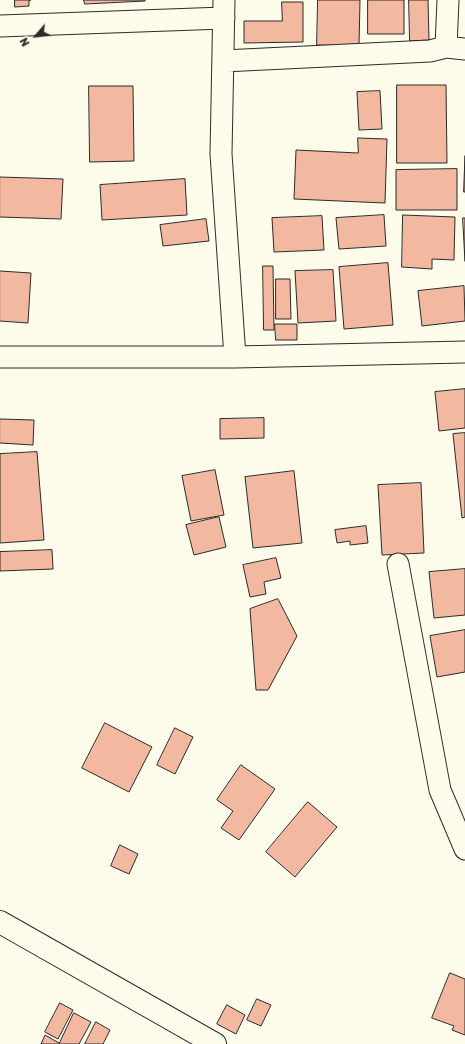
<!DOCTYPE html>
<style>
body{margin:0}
#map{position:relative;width:465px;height:1044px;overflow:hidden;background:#fdfbea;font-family:Rubik,sans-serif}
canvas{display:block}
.north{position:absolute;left:16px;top:16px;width:40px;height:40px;-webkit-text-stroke:3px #fdfbea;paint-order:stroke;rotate:242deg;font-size:11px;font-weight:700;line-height:16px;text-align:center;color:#2b2b2b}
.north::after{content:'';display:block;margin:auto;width:14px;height:18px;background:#2b2b2b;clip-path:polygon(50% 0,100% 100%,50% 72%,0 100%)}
</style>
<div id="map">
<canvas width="465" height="1044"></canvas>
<div class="north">N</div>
</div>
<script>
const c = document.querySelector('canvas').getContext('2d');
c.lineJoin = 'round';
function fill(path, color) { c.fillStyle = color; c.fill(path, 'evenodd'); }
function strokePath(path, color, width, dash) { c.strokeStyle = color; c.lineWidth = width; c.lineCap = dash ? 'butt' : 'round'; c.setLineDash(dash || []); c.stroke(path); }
const building = new Path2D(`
 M 15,0 L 31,0 L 29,0 L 29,6 L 15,7 Z
 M 84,0 L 145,0 L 145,1 L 85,4 Z
 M 318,0 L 360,0 L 359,46 L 317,45 Z
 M 368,0 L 404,0 L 404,34 L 368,34 Z
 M 409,0 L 428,0 L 429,40 L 410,41 Z
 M 282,2 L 303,2 L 303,42 L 244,43 L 244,21 L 282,21 Z
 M 397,85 L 446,85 L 447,163 L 397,163 Z
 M 89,86 L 133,86 L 134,161 L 90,162 Z
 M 380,91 L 382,129 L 359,130 L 357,92 Z
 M 358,138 L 387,139 L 385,203 L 294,199 L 296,150 L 358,153 Z
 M 465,156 L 465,192 L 464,192 Z
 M 457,169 L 457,210 L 396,210 L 396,170 Z
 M 0,177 L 63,179 L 61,219 L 0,217 Z
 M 185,179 L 187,215 L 102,220 L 100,185 Z
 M 384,215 L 386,246 L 339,249 L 336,218 Z
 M 403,215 L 455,217 L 454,260 L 432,259 L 432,269 L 402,267 Z
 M 322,216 L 324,250 L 274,252 L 272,218 Z
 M 463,218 L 465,218 L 465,261 Z
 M 206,219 L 209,241 L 163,246 L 160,225 Z
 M 388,263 L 393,325 L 344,329 L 339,267 Z
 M 263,266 L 273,266 L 274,330 L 264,330 Z
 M 333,270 L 336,321 L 298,323 L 295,271 Z
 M 0,271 L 31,273 L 28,323 L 0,321 Z
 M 276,279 L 290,279 L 291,319 L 276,319 Z
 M 464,286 L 465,321 L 422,326 L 418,291 Z
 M 275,324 L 297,324 L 297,340 L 276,340 Z
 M 465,389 L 465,428 L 439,431 L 435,392 Z
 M 264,418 L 264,438 L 220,439 L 220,419 Z
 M 0,419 L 34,420 L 33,445 L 0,443 Z
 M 465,433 L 465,517 L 462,518 L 453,434 Z
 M 37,452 L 44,540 L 0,543 L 0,454 Z
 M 215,470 L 224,515 L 191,521 L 182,476 Z
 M 294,471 L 302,543 L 253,548 L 245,477 Z
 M 421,483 L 424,553 L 382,555 L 378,485 Z
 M 219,517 L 226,547 L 194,555 L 186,525 Z
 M 366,526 L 368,543 L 350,545 L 350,541 L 337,543 L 335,530 Z
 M 52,550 L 53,569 L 0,571 L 0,552 Z
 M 276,558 L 281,578 L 264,582 L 266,594 L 250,597 L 243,565 Z
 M 465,569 L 465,615 L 434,618 L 429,572 Z
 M 278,599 L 297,636 L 268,690 L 256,690 L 250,609 Z
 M 465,630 L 465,672 L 437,677 L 430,636 Z
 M 105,723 L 152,747 L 129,792 L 82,768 Z
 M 175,728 L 193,737 L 175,774 L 157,765 Z
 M 241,765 L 275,789 L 239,840 L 221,828 L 233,811 L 217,800 Z
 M 308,802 L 337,827 L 295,877 L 266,852 Z
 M 120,845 L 138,854 L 129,874 L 111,866 Z
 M 450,973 L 465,979 L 465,1035 L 452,1030 L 454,1026 L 432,1018 Z
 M 257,999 L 271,1005 L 261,1026 L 247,1020 Z
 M 60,1003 L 73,1010 L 58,1039 L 45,1032 Z
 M 227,1005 L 245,1015 L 236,1034 L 217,1024 Z
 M 74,1013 L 91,1022 L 79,1044 L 41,1044 L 45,1035 L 59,1043 Z
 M 96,1022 L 110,1030 L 103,1044 L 85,1044 Z`);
fill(building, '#f2b8a0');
strokePath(building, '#2b2b2b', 1);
const minor = new Path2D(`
 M 224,0 L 221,154 L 235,357
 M 0,26 L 224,18
 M 446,47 L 448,0
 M 223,61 L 430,51 L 446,47 L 465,49
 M 0,357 L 235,357 L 465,352
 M 398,564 L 440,790 L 465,849`);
const tertiary = new Path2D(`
 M 0,922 L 215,1044`);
strokePath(minor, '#2b2b2b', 23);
strokePath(tertiary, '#2b2b2b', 24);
strokePath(minor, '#fdfbea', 21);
strokePath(tertiary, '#fdfbea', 22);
</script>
